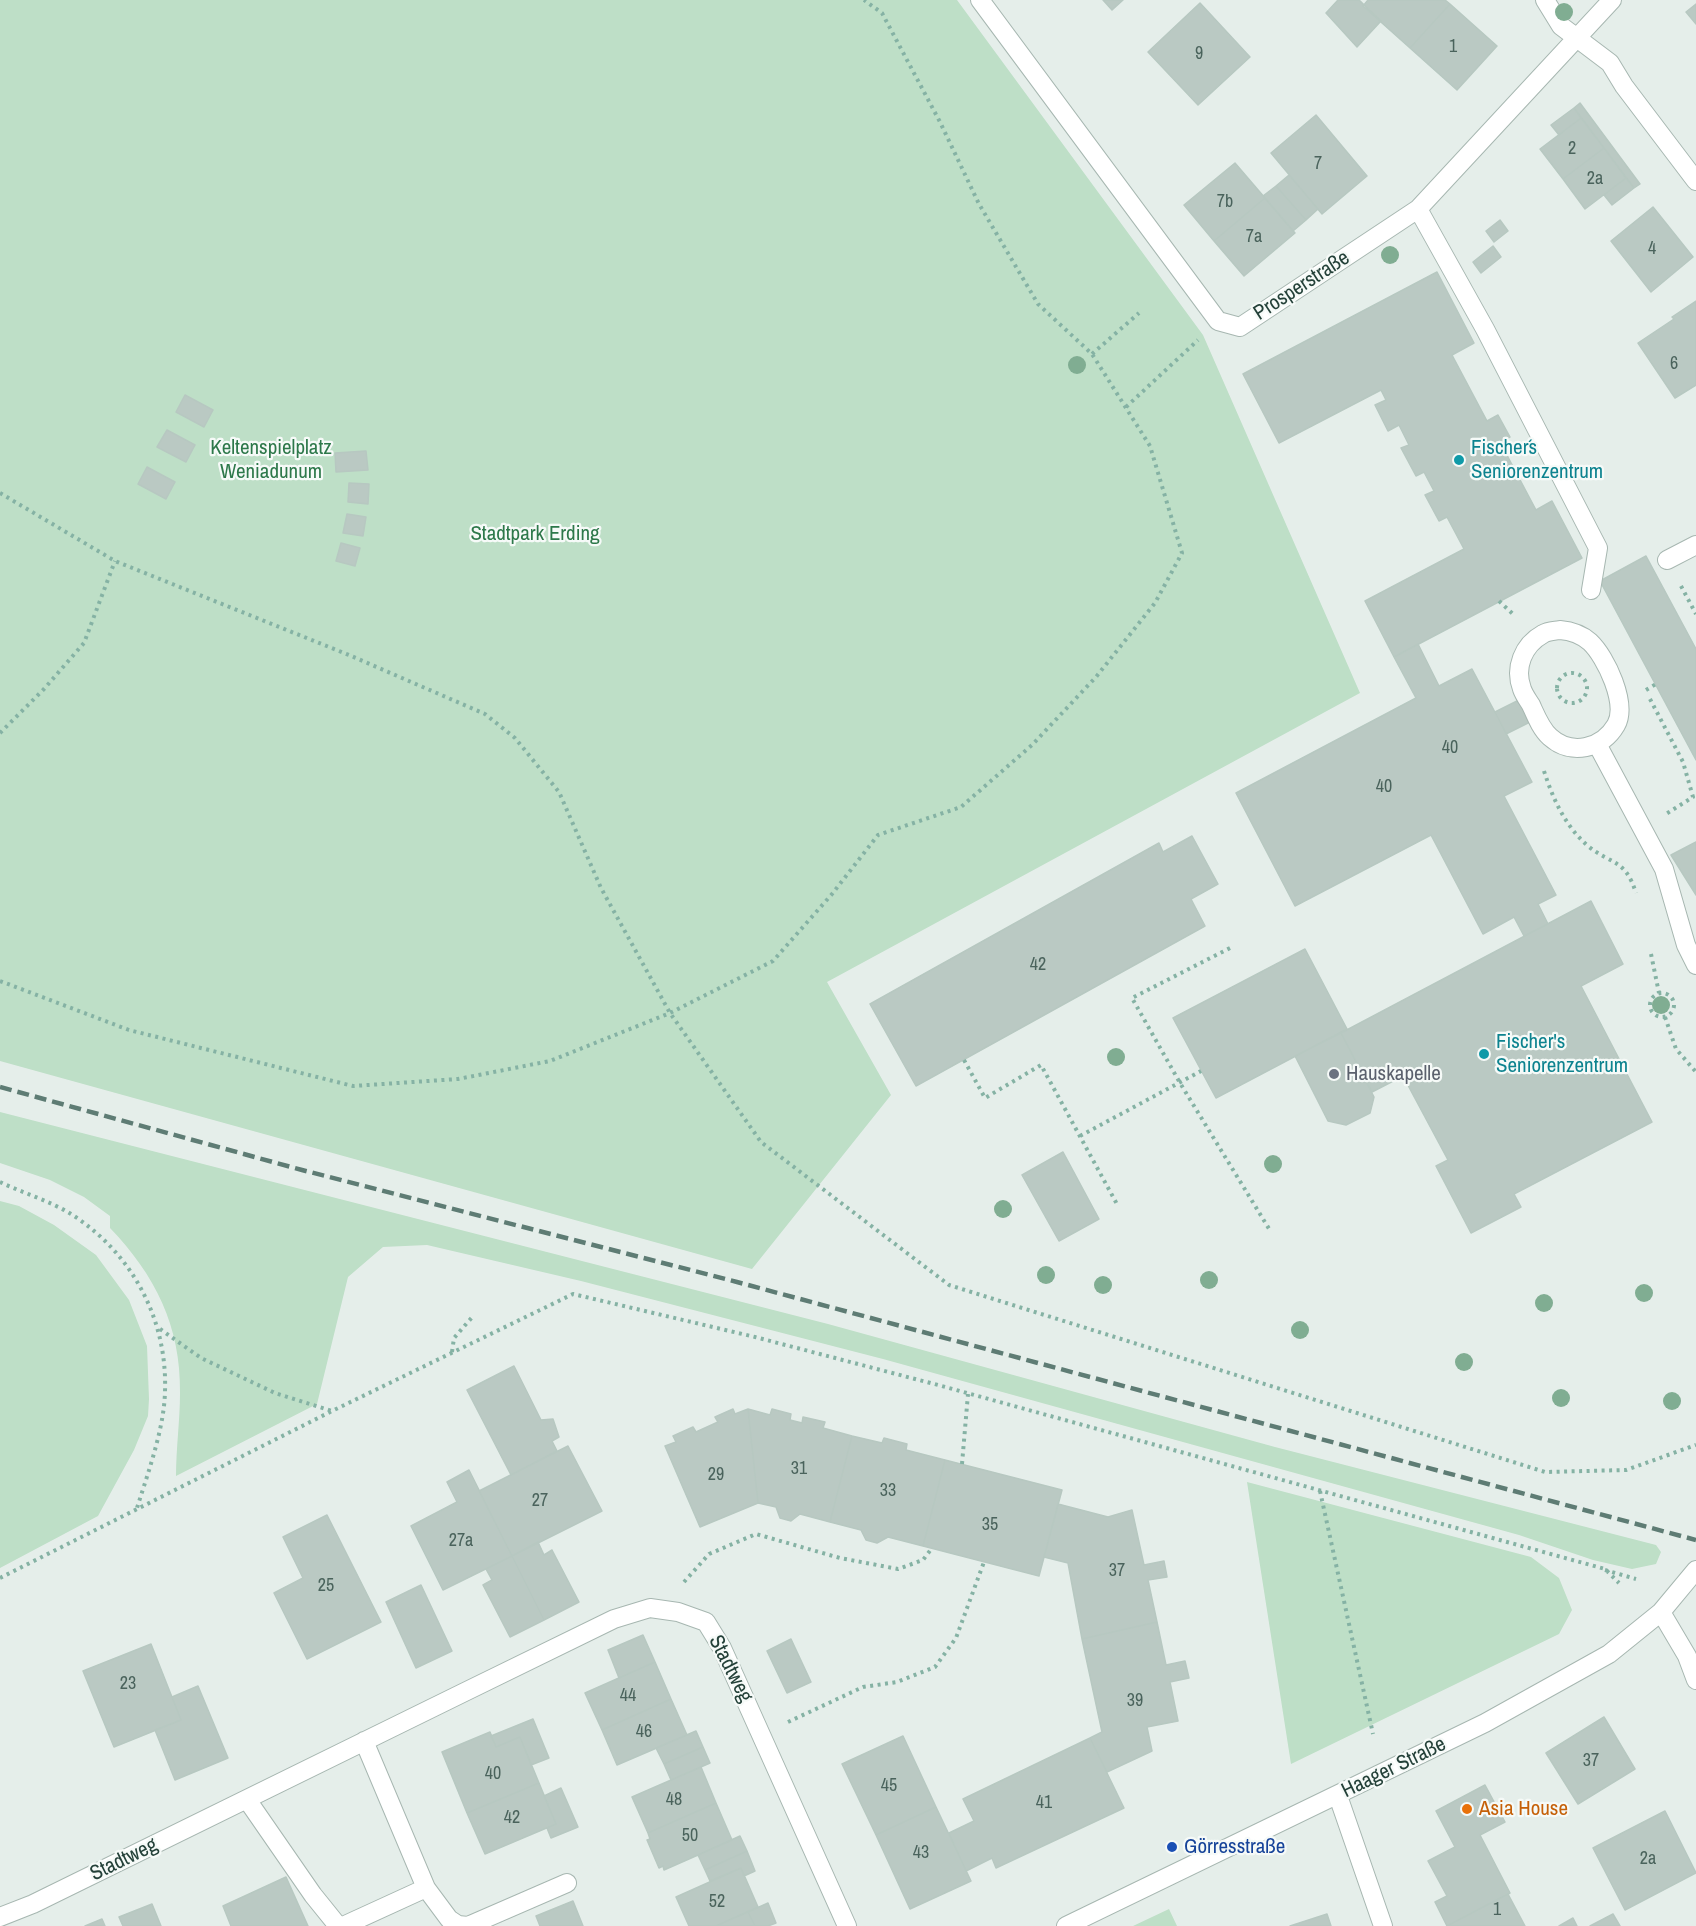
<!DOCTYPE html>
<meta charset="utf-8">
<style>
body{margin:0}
canvas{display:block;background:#e5eeea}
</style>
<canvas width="1696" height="1926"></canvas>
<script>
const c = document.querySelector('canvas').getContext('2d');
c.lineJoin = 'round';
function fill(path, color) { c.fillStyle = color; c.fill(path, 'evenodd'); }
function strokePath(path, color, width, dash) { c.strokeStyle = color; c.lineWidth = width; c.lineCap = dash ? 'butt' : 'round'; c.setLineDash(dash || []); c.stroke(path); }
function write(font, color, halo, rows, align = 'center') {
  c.font = font + ' "Archivo Narrow",sans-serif'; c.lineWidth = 4.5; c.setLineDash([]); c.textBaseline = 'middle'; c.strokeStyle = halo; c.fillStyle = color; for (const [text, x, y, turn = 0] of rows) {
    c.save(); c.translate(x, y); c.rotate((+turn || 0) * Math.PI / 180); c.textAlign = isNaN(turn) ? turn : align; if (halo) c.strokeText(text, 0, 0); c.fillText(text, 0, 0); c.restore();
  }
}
fill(new Path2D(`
 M 0,0 L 957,0 L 1203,335 L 1360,693 L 827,982 L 891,1095 L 752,1269 L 0,1061 Z
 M 0,1112 L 828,1324 L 1275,1447 L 1656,1545 L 1661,1552 L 1656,1564 L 1632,1569 L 1593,1560 L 1519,1535 L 883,1359 L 581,1281 L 427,1245 L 383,1247 L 348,1277 L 317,1404 L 176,1476 C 176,1448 180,1420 180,1393 C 181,1326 155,1275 110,1228 L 110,1216 L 84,1197 L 50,1180 L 0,1163 Z
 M 0,1201 L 19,1206 L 54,1225 L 96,1255 L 129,1300 L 147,1346 L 149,1399 L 148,1416 L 134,1450 L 98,1516 L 0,1568 Z
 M 1247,1482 L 1531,1557 L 1559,1578 L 1572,1610 L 1559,1634 L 1291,1764 Z
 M 1169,1909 L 1177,1926 L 1133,1926 Z`), '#bedfc7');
const building = new Path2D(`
 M 1103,0 L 1123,0 L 1112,10 Z
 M 1338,0 L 1359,0 L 1381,21 L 1357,47 L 1326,13 Z
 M 1368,0 L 1445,0 L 1450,4 L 1410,48 L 1363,6 Z
 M 1200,3 L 1250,57 L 1198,105 L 1148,52 Z
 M 1450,4 L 1497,46 L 1457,90 L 1410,48 Z
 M 1696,4 L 1696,24 L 1686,12 Z
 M 1580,103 L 1640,184 L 1634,188 L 1574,108 Z
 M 1574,108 L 1581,118 L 1559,135 L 1551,125 Z
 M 1316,115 L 1367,176 L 1322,214 L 1271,153 Z
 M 1581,118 L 1604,148 L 1563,179 L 1540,149 Z
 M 1604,148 L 1626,178 L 1585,209 L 1563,179 Z
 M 1235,163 L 1265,198 L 1214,241 L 1184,205 Z
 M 1289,175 L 1318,209 L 1306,220 L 1276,186 Z
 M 1626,178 L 1634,188 L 1612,205 L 1604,195 Z
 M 1276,186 L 1306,220 L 1293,231 L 1263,196 Z
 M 1265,198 L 1295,233 L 1244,276 L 1214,241 Z
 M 1653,207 L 1693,257 L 1651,292 L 1611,241 Z
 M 1500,220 L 1508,231 L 1494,242 L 1486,231 Z
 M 1493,246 L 1501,257 L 1481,273 L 1473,262 Z
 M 1437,272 L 1474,343 L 1452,355 L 1487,421 L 1498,415 L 1510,437 L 1500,442 L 1536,510 L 1552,501 L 1582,558 L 1394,657 L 1365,601 L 1464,549 L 1447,517 L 1439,521 L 1425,495 L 1434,491 L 1424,472 L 1416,476 L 1401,448 L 1409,445 L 1399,425 L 1388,431 L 1375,405 L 1386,400 L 1381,390 L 1279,443 L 1243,374 Z
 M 1696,301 L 1696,385 L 1675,398 L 1638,343 L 1674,319 L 1672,317 Z
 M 185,395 L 213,410 L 204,427 L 176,412 Z
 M 167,430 L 195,445 L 186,462 L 157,447 Z
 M 366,451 L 368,470 L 336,472 L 335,453 Z
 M 147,467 L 175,482 L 166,499 L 138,484 Z
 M 349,483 L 369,484 L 368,504 L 348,502 Z
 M 347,514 L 366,517 L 363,536 L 343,533 Z
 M 341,543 L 360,548 L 355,566 L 336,561 Z
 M 1646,556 L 1696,649 L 1696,760 L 1600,581 Z
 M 1418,644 L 1439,686 L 1472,669 L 1532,782 L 1504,796 L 1556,895 L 1538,904 L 1548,924 L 1524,936 L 1514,917 L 1483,934 L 1431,835 L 1295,906 L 1236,793 L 1416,698 L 1394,657 Z
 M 1519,700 L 1530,722 L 1506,734 L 1495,712 Z
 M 1192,836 L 1218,884 L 1191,899 L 1205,926 L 916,1086 L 870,1004 L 1159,843 L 1163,852 Z
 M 1696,842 L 1696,895 L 1671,855 Z
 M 1591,901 L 1623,964 L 1581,986 L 1652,1122 L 1514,1194 L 1521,1207 L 1471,1233 L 1436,1166 L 1448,1160 L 1403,1076 L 1372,1092 L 1341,1033 Z
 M 1305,949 L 1347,1029 L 1216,1098 L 1173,1018 Z
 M 1341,1033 L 1374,1097 L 1370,1113 L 1346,1125 L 1328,1121 L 1295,1056 Z
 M 1063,1152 L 1099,1219 L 1059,1241 L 1022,1175 Z
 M 514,1366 L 541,1420 L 553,1419 L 559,1437 L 552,1441 L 557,1451 L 511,1475 L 467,1390 Z
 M 733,1409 L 735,1414 L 748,1409 L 758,1503 L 700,1527 L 665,1446 L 676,1442 L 673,1436 L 693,1427 L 696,1432 L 718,1422 L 715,1417 Z
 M 748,1409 L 770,1415 L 772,1409 L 791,1414 L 790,1420 L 802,1423 L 803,1417 L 825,1422 L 823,1428 L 852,1436 L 830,1522 L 800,1514 L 791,1521 L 780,1518 L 776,1507 L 758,1503 Z
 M 852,1436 L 882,1443 L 884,1438 L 907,1444 L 906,1450 L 945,1460 L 923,1546 L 888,1537 L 877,1543 L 866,1540 L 861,1530 L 830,1522 Z
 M 568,1446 L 602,1511 L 512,1556 L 479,1491 Z
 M 945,1460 L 1062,1490 L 1039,1576 L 923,1546 Z
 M 469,1470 L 512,1556 L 443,1590 L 411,1526 L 457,1502 L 447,1482 Z
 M 1058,1504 L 1108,1517 L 1132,1510 L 1144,1565 L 1164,1561 L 1167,1577 L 1148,1580 L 1157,1622 L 1082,1639 L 1068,1563 L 1044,1557 Z
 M 327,1515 L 381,1622 L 307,1659 L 274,1593 L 303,1578 L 283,1537 Z
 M 538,1542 L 544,1555 L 552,1550 L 579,1602 L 544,1620 L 512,1556 Z
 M 512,1556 L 544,1620 L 510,1637 L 483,1585 L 492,1580 L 486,1569 Z
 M 421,1585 L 452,1651 L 416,1668 L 386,1602 Z
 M 1157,1622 L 1166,1665 L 1185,1661 L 1189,1678 L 1170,1682 L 1178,1721 L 1147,1727 L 1152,1751 L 1107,1772 L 1090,1738 L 1102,1732 L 1082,1639 Z
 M 643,1635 L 655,1662 L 619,1678 L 608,1650 Z
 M 791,1639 L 811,1682 L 787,1693 L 767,1651 Z
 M 151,1644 L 181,1720 L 114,1747 L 83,1671 Z
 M 655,1662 L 671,1699 L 602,1730 L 585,1693 Z
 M 198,1686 L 228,1758 L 175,1780 L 155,1730 L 181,1720 L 172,1697 Z
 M 671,1699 L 687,1735 L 617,1765 L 602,1730 Z
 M 1604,1717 L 1635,1769 L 1578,1804 L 1546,1753 Z
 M 533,1719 L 549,1758 L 531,1765 L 520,1737 L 496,1747 L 491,1736 Z
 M 696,1731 L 703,1747 L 664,1764 L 656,1748 Z
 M 490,1732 L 496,1747 L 520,1737 L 539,1783 L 467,1813 L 442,1752 Z
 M 903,1736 L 936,1807 L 876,1835 L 842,1764 Z
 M 1090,1738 L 1124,1808 L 996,1868 L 992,1858 L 966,1871 L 949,1833 L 974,1821 L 963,1799 Z
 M 703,1747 L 710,1763 L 671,1780 L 664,1764 Z
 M 701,1767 L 716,1803 L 648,1833 L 632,1797 Z
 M 539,1783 L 556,1824 L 485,1854 L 467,1813 Z
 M 1485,1785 L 1505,1822 L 1480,1835 L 1510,1893 L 1447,1926 L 1435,1902 L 1447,1896 L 1428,1861 L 1455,1847 L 1436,1811 Z
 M 561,1788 L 578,1827 L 551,1838 L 547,1828 L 556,1824 L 544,1796 Z
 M 716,1803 L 732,1840 L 664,1870 L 663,1866 L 659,1868 L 647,1840 L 650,1839 L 648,1833 Z
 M 936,1807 L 971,1881 L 910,1909 L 876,1835 Z
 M 1665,1811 L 1696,1873 L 1625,1910 L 1593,1848 Z
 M 740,1836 L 747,1851 L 705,1870 L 698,1855 Z
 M 747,1851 L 755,1871 L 744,1876 L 741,1868 L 710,1881 L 705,1870 Z
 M 741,1868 L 758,1907 L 716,1926 L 689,1926 L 676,1897 Z
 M 286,1877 L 308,1926 L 231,1926 L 223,1906 Z
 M 1508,1894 L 1525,1926 L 1447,1926 Z
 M 573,1901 L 583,1926 L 540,1926 L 536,1916 Z
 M 768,1903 L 776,1923 L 768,1926 L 755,1926 L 748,1912 Z
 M 152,1904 L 161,1926 L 123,1926 L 119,1917 Z
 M 748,1912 L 755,1926 L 716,1926 Z
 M 1327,1914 L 1331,1926 L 1290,1926 Z
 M 1613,1914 L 1620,1926 L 1590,1926 Z
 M 1573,1918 L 1577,1926 L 1559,1926 Z
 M 102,1919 L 105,1926 L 85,1926 Z`);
fill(building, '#bac9c3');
strokePath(building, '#b7c8c1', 1.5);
const minor = new Path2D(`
 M 980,0 L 1218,321 L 1240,327 L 1418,209 L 1612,0
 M 1545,0 L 1561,26 L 1610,63 L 1624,86 L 1696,181
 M 1418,209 L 1485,329 L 1598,548 L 1591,590
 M 1667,560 L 1696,545
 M 1560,630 C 1572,631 1581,634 1590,642 C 1606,657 1628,704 1616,725 C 1602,749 1571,756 1550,737 C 1541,729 1536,716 1531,705 C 1528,700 1524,695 1522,689 C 1514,668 1523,645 1543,634 C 1548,631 1555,631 1560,630 Z
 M 1597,744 L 1664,869 L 1686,945 L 1696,965
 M 1661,1612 L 1687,1656 L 1696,1680
 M 1338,1796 L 1383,1926
 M 248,1801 L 313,1895 L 338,1926
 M 426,1888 L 449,1919 L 458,1925 L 468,1926 L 567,1883
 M 0,1917 L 33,1904 C 228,1810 420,1713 614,1619 L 650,1608 L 678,1612 L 706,1622 L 722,1648 L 847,1926
 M 343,1926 L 426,1888 L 364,1741
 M 1066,1926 L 1485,1723 L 1609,1654 L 1661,1612 L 1696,1570`);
strokePath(minor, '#a7b7b1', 20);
strokePath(new Path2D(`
 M 1092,354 L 1139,313
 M 1126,407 L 1198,340
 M 0,493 L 115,561 L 349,655 L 485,714 L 515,738 L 559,792 L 601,888 L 670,1013 L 761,1142 L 949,1285 L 1545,1472 L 1626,1470 L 1696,1445
 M 1681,586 L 1696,614
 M 1499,601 L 1515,616
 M1557 688a15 15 0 1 1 30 0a15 15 0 1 1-30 0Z
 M 1646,690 L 1656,684
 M 1650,699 L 1683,762 L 1693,797 L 1666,814
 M 0,733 L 44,689 L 84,643 L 115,561
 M 1544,771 C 1553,799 1565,826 1588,846 C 1611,865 1625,858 1636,893
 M 1230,948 L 1132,998 L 1180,1083 L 1271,1232
 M 1651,954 L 1659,993
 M 0,981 L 129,1030 L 353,1086 L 458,1079 L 550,1061 L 670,1013 L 773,961 L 832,894 L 878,835 L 961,807 L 1032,745 L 1096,677 L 1155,603 L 1182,553 L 1150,446 L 1092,354 L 1038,304 L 979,204 L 940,122 L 882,13 L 864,0
 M1650 1005a12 12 0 1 1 24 0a12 12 0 1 1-24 0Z
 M 1665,1017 L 1676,1049 L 1696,1072
 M 964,1060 L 985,1098 L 1041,1065 L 1118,1206
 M 1080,1136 L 1201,1071
 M 0,1182 C 23,1193 50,1201 71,1214 C 137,1256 172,1329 164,1406 C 160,1440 147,1476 137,1508
 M 160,1329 L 201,1358 L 275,1393 L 332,1411
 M 452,1352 L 454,1338 L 474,1315
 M 962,1464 L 968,1394
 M 1320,1491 L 1373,1734
 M 1605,1570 L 1636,1579
 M 0,1578 L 332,1411 L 573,1294 L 755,1337 L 938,1385 L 1605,1569 L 1619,1583
 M 684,1582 L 709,1554 L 756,1534 L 840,1558 L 898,1569 L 923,1560 L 932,1548
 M 788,1722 L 863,1687 L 897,1682 L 935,1667 L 956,1638 L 984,1562`), '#85b2a4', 4, [3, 4.5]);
strokePath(minor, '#fff', 18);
strokePath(new Path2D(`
 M 0,1087 L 302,1170 L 737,1282 L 1696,1540`), '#5e7c74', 4.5, [12, 6]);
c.fillStyle = '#80ad92';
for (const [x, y] of [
 [1564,12],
 [1390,255],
 [1077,365],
 [1661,1005],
 [1116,1057],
 [1273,1164],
 [1003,1209],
 [1046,1275],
 [1209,1280],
 [1103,1285],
 [1644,1293],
 [1544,1303],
 [1300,1330],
 [1464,1362],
 [1561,1398],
 [1672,1401]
]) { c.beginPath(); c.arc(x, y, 9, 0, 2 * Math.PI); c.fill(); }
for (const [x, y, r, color] of [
 [1459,460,6,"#0f9aa8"],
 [1484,1054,6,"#0f9aa8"],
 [1334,1074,6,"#6b7280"],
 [1467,1809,6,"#e8710a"],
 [1172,1847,6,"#1a4fb4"]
]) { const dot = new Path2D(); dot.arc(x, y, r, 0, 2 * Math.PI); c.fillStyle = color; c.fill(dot); strokePath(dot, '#f6faf8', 2); }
write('18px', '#4a635c', null, [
 ["1",1453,47],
 ["9",1199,54],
 ["2",1572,149],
 ["7",1318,164],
 ["2a",1595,179],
 ["7b",1225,202],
 ["7a",1254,237],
 ["4",1652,249],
 ["6",1674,364],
 ["40",1450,748],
 ["40",1384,787],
 ["42",1038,965],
 ["31",799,1469],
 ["29",716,1475],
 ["33",888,1491],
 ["27",540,1501],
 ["35",990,1525],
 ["27a",461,1541],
 ["37",1117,1571],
 ["25",326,1586],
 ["23",128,1684],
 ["44",628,1696],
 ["39",1135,1701],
 ["46",644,1732],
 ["37",1591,1761],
 ["40",493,1774],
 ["45",889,1786],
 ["48",674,1800],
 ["41",1044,1803],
 ["42",512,1818],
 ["50",690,1836],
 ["43",921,1853],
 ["2a",1648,1859],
 ["52",717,1902],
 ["1",1497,1910]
]);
write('21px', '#244139', '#f6faf8', [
 ["Prosperstraße",1302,286,-33],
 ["Stadtweg",730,1669,63],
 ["Haager Straße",1394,1768,-26],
 ["Stadtweg",124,1860,-26]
]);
write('21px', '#2d784a', '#f6faf8', [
 ["Keltenspielplatz",271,448],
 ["Weniadunum",271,472],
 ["Stadtpark Erding",535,534]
]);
write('21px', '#0d838f', '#f6faf8', [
 ["Fischer´s",1471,448],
 ["Seniorenzentrum",1471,472],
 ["Fischer's",1496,1042],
 ["Seniorenzentrum",1496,1066]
], 'left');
write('21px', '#5b616d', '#f6faf8', [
 ["Hauskapelle",1346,1074]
], 'left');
write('21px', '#c56008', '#f6faf8', [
 ["Asia House",1479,1809]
], 'left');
write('21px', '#164399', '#f6faf8', [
 ["Görresstraße",1184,1847]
], 'left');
</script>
